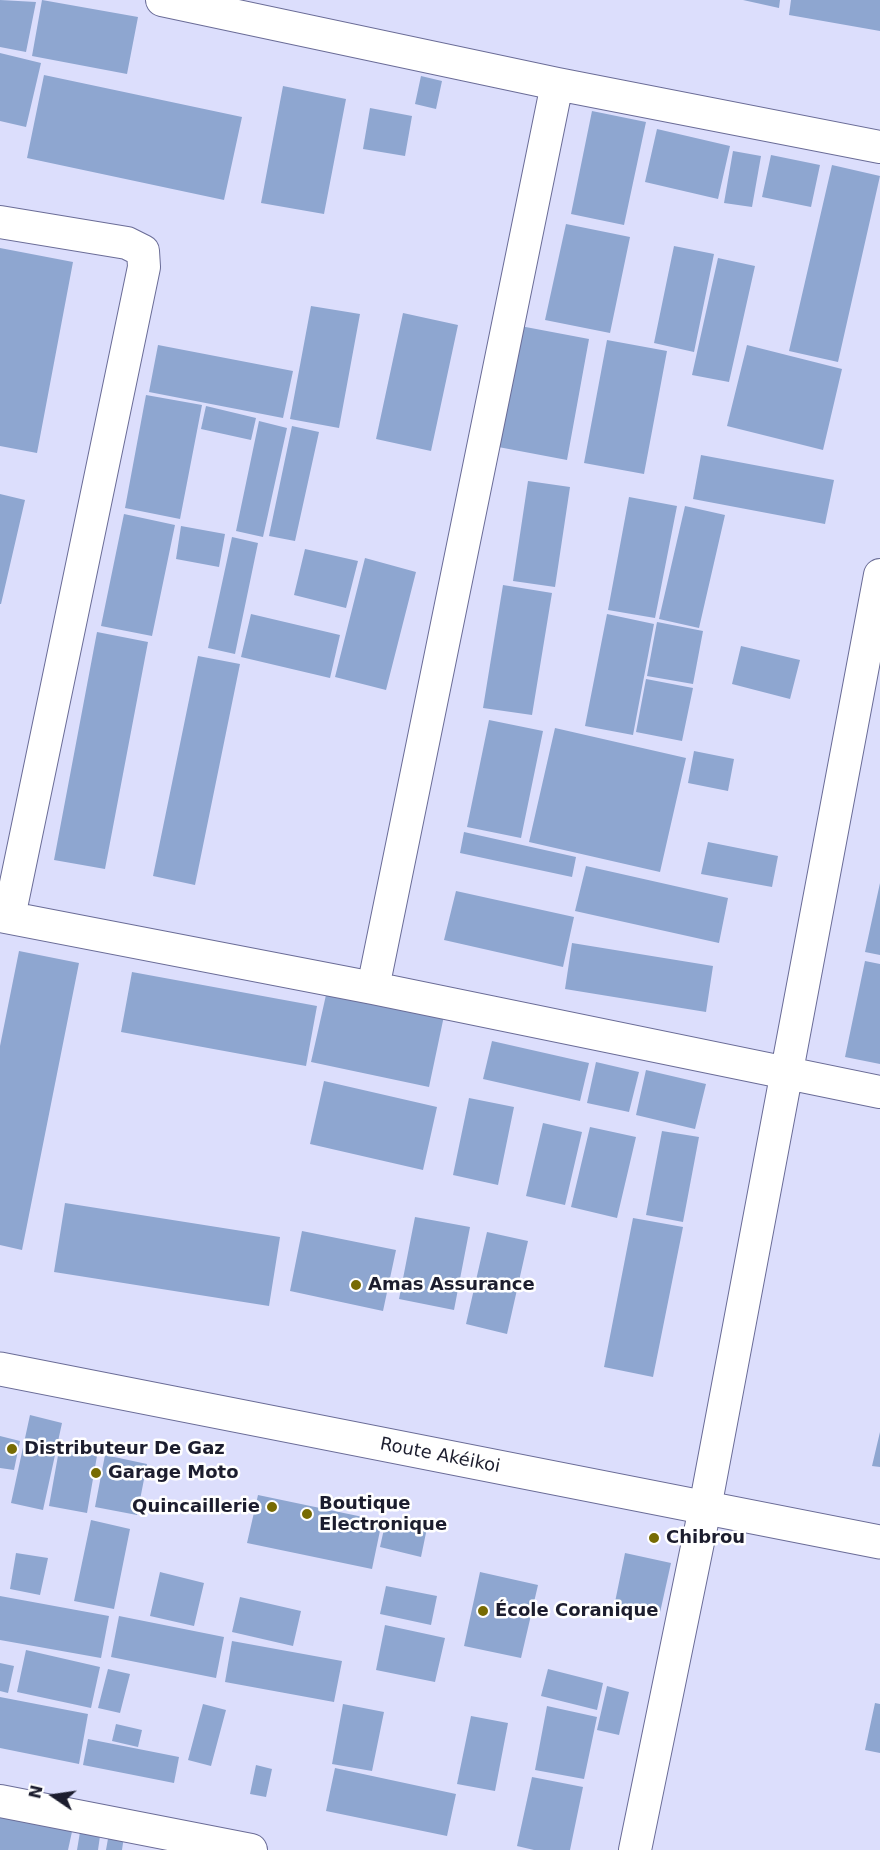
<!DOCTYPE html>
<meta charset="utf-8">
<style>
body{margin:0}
#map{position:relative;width:880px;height:1850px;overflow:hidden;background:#dcdefc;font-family:"DejaVu Sans",sans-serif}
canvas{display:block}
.north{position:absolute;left:24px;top:1766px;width:60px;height:60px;-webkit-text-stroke:4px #fff;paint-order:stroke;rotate:283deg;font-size:16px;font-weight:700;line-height:24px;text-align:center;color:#1c1d2e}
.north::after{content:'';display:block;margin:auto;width:21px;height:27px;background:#1c1d2e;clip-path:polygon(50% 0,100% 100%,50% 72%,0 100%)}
</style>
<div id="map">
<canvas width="880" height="1850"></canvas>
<div class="north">N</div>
</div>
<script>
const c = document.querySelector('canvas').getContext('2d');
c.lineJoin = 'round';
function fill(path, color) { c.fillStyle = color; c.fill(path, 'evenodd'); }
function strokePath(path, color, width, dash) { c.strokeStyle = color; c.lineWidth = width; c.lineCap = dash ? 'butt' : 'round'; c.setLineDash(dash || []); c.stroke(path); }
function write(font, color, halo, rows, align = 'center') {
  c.font = font + ' "DejaVu Sans",sans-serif'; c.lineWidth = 5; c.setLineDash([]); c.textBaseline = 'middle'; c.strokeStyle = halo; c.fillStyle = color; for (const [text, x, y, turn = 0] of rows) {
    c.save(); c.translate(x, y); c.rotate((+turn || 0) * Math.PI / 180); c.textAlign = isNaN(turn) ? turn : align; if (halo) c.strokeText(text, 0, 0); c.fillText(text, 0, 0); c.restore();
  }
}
fill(new Path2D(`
 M 0,0 L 36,2 L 26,52 L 0,47 Z
 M 42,0 L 138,17 L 127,74 L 32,56 Z
 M 743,0 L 780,0 L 779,8 Z
 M 791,0 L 880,0 L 880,31 L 789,15 Z
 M 0,53 L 41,63 L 26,127 L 0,121 Z
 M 44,75 L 242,117 L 224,200 L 27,158 Z
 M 421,76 L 442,81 L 436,109 L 415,104 Z
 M 283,86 L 346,99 L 324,214 L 261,203 Z
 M 370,108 L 412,116 L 405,156 L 363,149 Z
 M 592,111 L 646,122 L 624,225 L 571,214 Z
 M 657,129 L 730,146 L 718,199 L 645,182 Z
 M 733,151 L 761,156 L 752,207 L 724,203 Z
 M 771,155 L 820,165 L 811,207 L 762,197 Z
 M 832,165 L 880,176 L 838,362 L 789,351 Z
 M 566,224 L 630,237 L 610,333 L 545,320 Z
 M 674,246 L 714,254 L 694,352 L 654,343 Z
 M 0,248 L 73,262 L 37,453 L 0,446 Z
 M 718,258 L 755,266 L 729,382 L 692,375 Z
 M 311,306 L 360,314 L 339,428 L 290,419 Z
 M 403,313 L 458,325 L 431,451 L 376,439 Z
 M 515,325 L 589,339 L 567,460 L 493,446 Z
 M 607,340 L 667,351 L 644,474 L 584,463 Z
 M 158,345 L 293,371 L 283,418 L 149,392 Z
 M 747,345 L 842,369 L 823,450 L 727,426 Z
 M 146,395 L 202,405 L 180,519 L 125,508 Z
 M 206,406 L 256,418 L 251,440 L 201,429 Z
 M 259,421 L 287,428 L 263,537 L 236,531 Z
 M 292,426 L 319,432 L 295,541 L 269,536 Z
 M 701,455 L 834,480 L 825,524 L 693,499 Z
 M 528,481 L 570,487 L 555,587 L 513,581 Z
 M 0,494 L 25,500 L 1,604 L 0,604 Z
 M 629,497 L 677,506 L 655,618 L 608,610 Z
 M 685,506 L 725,515 L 699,628 L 659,619 Z
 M 124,514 L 175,525 L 152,636 L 101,626 Z
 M 181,526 L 225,534 L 219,567 L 176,559 Z
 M 232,537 L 258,543 L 235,654 L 208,648 Z
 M 305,549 L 358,561 L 346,608 L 294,595 Z
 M 365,558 L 416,572 L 386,690 L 335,677 Z
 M 503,585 L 552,593 L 532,715 L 483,708 Z
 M 251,614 L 340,635 L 330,678 L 241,657 Z
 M 607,614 L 654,624 L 633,735 L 585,726 Z
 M 657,622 L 703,631 L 693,684 L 647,676 Z
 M 97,632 L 148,642 L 105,869 L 54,860 Z
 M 741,646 L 800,660 L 790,699 L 732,684 Z
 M 198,656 L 240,664 L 195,885 L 153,876 Z
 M 646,679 L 693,688 L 682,741 L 636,732 Z
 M 489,720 L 543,731 L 521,838 L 467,827 Z
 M 555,728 L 686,758 L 660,872 L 529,842 Z
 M 694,751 L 734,759 L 728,791 L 688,783 Z
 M 464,832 L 576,857 L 572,877 L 460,853 Z
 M 708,842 L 778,856 L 772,887 L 701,874 Z
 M 586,866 L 728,898 L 719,943 L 575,911 Z
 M 880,883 L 880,955 L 865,952 Z
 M 456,891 L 574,917 L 563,967 L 444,940 Z
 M 572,943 L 713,966 L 706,1012 L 565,989 Z
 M 19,951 L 79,963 L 22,1250 L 0,1245 L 0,1046 Z
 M 865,961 L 880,964 L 880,1064 L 845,1057 Z
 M 132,972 L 317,1006 L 306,1066 L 121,1032 Z
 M 328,986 L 445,1011 L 429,1087 L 311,1062 Z
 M 492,1041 L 589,1063 L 580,1101 L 483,1079 Z
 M 596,1062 L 639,1072 L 629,1112 L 587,1103 Z
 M 646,1070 L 706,1084 L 695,1129 L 636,1115 Z
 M 324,1081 L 437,1107 L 423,1170 L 310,1144 Z
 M 469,1098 L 514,1107 L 498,1185 L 453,1175 Z
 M 543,1123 L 582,1132 L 565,1205 L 526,1196 Z
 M 590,1127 L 636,1137 L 617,1218 L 571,1207 Z
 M 662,1131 L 699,1137 L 683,1222 L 646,1215 Z
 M 65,1203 L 280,1237 L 269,1306 L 54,1272 Z
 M 415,1217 L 470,1227 L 454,1310 L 399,1299 Z
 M 633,1218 L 683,1227 L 653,1377 L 604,1367 Z
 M 302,1231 L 396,1250 L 383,1311 L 290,1291 Z
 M 487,1232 L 528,1241 L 507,1334 L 466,1324 Z
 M 30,1415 L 62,1423 L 43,1510 L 11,1503 Z
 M 880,1432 L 880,1467 L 872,1466 Z
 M 0,1436 L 20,1441 L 14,1470 L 0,1468 Z
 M 59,1450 L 97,1456 L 87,1513 L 49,1506 Z
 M 105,1455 L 147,1464 L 137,1515 L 95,1507 Z
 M 258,1495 L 382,1521 L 372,1569 L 247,1543 Z
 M 91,1520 L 130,1529 L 114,1609 L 74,1601 Z
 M 386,1520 L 427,1528 L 421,1557 L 380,1547 Z
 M 16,1553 L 48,1558 L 40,1595 L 10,1589 Z
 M 625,1553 L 671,1563 L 659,1617 L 614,1607 Z
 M 160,1572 L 204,1583 L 194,1626 L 150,1616 Z
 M 480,1572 L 538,1585 L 521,1658 L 464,1646 Z
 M 386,1586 L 437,1596 L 431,1625 L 380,1614 Z
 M 0,1596 L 109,1616 L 101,1658 L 0,1640 Z
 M 240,1597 L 301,1611 L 293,1646 L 232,1632 Z
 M 119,1616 L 224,1637 L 216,1678 L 111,1657 Z
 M 385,1625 L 445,1638 L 435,1682 L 376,1670 Z
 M 232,1641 L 342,1661 L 334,1702 L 225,1682 Z
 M 26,1650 L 100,1667 L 91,1708 L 17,1692 Z
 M 0,1663 L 14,1666 L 8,1693 L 0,1691 Z
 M 108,1669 L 130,1674 L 120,1713 L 98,1708 Z
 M 548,1669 L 603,1683 L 597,1710 L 541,1696 Z
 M 607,1686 L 629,1692 L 619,1735 L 597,1730 Z
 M 0,1697 L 88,1714 L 79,1764 L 0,1748 Z
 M 875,1703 L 880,1704 L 880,1753 L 865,1750 Z
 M 203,1704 L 226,1710 L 211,1766 L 188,1760 Z
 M 343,1704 L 384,1712 L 372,1771 L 332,1764 Z
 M 547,1706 L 597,1717 L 584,1779 L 535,1770 Z
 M 471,1716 L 508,1723 L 495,1791 L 457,1784 Z
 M 116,1724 L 142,1730 L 138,1747 L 112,1741 Z
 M 88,1739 L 179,1757 L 174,1783 L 83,1765 Z
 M 256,1765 L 272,1769 L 266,1797 L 250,1794 Z
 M 335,1768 L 456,1794 L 447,1836 L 326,1811 Z
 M 532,1777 L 583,1787 L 570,1850 L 534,1850 L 517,1846 Z
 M 0,1813 L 73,1827 L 68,1850 L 0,1850 Z
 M 80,1832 L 100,1836 L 98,1850 L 77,1850 Z
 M 109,1833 L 124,1836 L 122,1850 L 106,1850 Z`), '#8ea6d0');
const minor = new Path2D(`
 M 162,0 L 557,84 L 880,147
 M 0,222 L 127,243 L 143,251 L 144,267 L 9,917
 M 0,916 L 373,988 L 880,1092
 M 373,988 L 557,84
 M 0,1801 L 251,1850
 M 635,1850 L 705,1508 L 880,575`);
const tertiary = new Path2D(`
 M 0,1369 L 880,1542`);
strokePath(minor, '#6a6c97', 34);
strokePath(tertiary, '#6a6c97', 35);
strokePath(minor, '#fff', 32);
strokePath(tertiary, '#fff', 33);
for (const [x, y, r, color] of [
 [356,1285,6,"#776b03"],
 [12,1449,6,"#776b03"],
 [96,1473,6,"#776b03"],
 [272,1507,6,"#776b03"],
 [307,1514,6,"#776b03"],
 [654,1538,6,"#776b03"],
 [483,1611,6,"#776b03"]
]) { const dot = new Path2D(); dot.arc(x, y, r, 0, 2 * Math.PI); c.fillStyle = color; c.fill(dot); strokePath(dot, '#fff', 2); }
write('bold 18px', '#1c1d2e', '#fff', [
 ["Amas Assurance",368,1285],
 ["Distributeur De Gaz",24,1449],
 ["Garage Moto",108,1473],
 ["Boutique",319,1504],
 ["Electronique",319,1525],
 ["Quincaillerie",260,1507,"right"],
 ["Chibrou",666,1538],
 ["École Coranique",495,1611]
], 'left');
write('18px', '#1c1d2e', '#fff', [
 ["Route Akéikoi",440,1456,11]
]);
</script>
